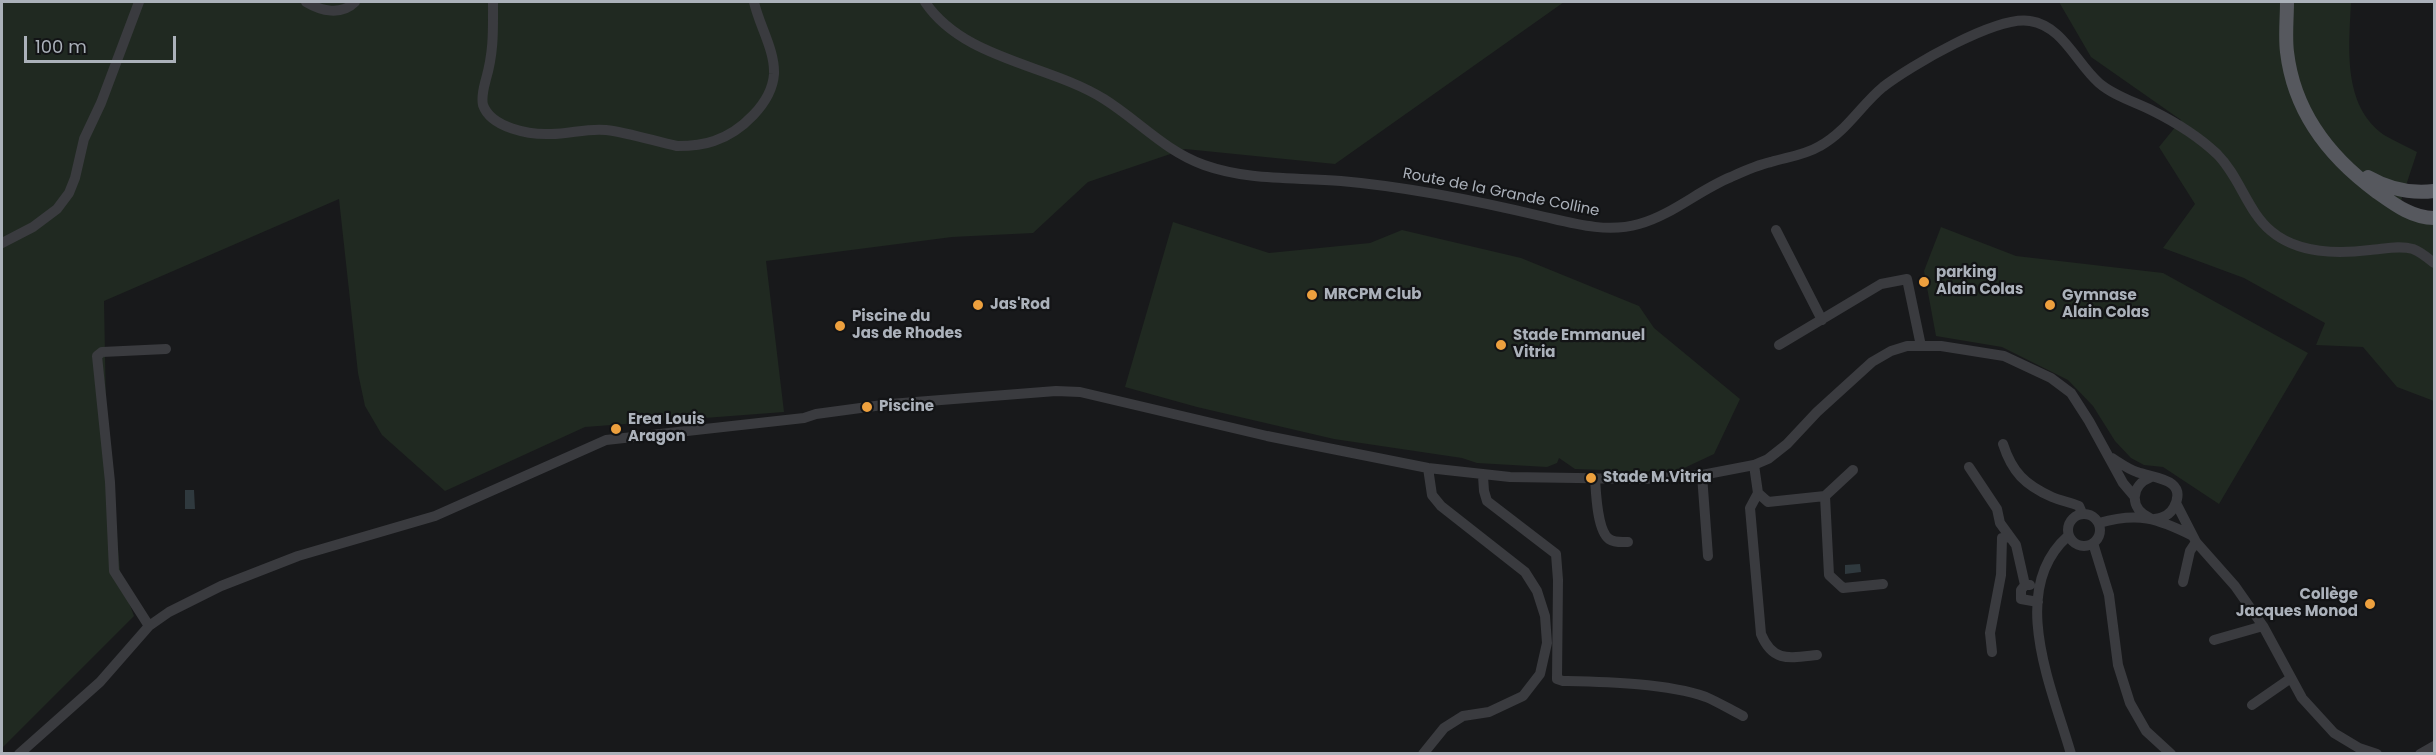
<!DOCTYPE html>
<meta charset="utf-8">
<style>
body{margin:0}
#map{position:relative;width:2436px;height:755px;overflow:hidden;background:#18191b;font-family:Poppins,sans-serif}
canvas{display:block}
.frame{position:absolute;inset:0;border:3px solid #abb1ba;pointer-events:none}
.scale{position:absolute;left:24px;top:36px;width:152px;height:27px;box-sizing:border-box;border:3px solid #abb1ba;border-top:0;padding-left:8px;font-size:18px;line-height:21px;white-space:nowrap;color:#abb1ba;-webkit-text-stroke:4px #131416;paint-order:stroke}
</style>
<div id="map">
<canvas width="2436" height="755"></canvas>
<div class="frame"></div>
<div class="scale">100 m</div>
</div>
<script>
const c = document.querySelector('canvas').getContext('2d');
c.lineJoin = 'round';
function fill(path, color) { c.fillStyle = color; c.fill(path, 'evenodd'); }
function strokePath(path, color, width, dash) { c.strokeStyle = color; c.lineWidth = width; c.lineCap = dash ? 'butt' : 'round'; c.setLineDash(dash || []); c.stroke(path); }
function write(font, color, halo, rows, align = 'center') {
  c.font = font + ' Poppins,sans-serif'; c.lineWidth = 4.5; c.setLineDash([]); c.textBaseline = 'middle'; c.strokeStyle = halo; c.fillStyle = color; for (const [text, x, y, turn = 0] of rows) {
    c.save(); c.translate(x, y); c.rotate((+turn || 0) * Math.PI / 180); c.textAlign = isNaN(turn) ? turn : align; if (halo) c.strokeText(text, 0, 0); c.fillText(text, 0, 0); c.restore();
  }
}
fill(new Path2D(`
 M 2,2 L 1564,2 L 1335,164 L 1185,149 L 1088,182 L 1033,233 L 952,237 L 766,261 L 784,412 L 585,427 L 445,491 L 382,435 L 365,406 L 358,373 L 339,199 L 104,301 L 106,409 L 121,582 L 134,616 L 2,748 Z
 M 2059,2 L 2351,2 C 2349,47 2342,105 2384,135 C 2394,141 2406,146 2417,152 L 2398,210 L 2434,220 L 2434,401 L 2397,387 L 2363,347 L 2316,345 L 2325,323 L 2244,278 L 2163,248 L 2195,204 L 2159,147 L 2181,120 L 2091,57 Z
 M 1173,222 L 1269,253 L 1370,243 L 1402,230 L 1521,258 L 1639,306 L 1654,328 L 1740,399 L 1714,454 L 1680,470 L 1613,473 L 1605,470 L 1575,469 L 1559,458 L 1557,463 L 1547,467 L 1477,463 L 1462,458 L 1334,439 L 1197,407 L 1125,387 Z
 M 1941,227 L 2016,256 L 2163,273 L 2308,353 L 2219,504 L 2163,467 L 2144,465 L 2131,458 L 2115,441 L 2093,406 L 2068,380 L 2002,347 L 1936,336 L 1924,271 Z`), '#202921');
fill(new Path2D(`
 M 185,490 L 194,490 L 195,509 L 185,509 Z
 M 1860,564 L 1861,572 L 1845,574 L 1845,565 Z`), '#2f393e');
strokePath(new Path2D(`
 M 306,2 C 321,11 341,16 355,2
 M 493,2 C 493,30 494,51 486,79 C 484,87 481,96 483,105 C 491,128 530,135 551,134 C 570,134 587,128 606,130 C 630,133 654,141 677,146 C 690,146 703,145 714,141 C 741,132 772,103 774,74 C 775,50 759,25 754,2
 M 925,2 C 964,60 1048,64 1104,99 C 1139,121 1165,151 1204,165 C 1249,181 1295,177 1341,181 C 1410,187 1478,201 1545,217 C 1575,224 1608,233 1639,224 C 1672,215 1699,190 1731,177 C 1744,171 1757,165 1771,162 C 1788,157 1805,155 1820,146 C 1846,132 1861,105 1883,87 C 1910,66 1997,15 2030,21 C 2063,26 2076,63 2099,83 C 2114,96 2135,102 2153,111 C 2175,122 2199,137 2217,154 C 2240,177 2247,211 2271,231 C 2298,254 2337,254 2370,250 C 2384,249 2399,245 2413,249 C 2421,252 2428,258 2434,263
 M 1776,230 L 1822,320
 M 2,243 L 33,227 L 57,209 L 69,193 L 75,178 L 84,139 L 101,103 L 139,2
 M 1779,345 L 1881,284 L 1907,279 L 1921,346
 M 2003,444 C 2012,472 2025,485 2052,497 C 2061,501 2070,502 2079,506 L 2082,513
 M 2112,458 C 2120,463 2128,469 2137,472 C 2152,478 2189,478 2174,507 C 2170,515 2164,517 2155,519
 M 1754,465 L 1758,493 L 1768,502 L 1825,496 L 1853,470
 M 1969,467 L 1997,509 L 2000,523 L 2016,545 L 2025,585
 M 1702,475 L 1708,556
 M 1483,476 L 1484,491 L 1487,501 L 1556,554 L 1558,580 L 1557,679 L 1563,681 C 1605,682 1666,683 1706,697 C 1718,702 1731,710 1743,716
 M 1595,478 C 1596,493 1597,530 1609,539 C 1615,543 1622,542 1628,542
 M 1758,493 L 1750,508 L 1761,634 C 1773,663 1790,658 1817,655
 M 1825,496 L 1829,575 L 1843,588 L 1883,584
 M 2176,503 L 2196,542 L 2235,586 L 2263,626 L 2302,698 L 2334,733 L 2359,748 L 2377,754
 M2068 530a16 16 0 1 1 32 0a16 16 0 1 1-32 0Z
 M 2150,518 C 2129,509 2130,485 2151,477
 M 2099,523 C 2138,512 2157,518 2193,536
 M 2068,536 C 2007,590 2052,688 2071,754
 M 2093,543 L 2109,595 L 2118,665 L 2130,703 L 2146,731 L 2171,754
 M 2183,582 L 2190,551 L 2196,542
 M 2030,585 L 2025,585 L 2021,590 L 2021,599 L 2038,602
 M 149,626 L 114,571 L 110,482 L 97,356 L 102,352 L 166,349
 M 2214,640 L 2263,626
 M 1992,652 L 1990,633 L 2001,575 L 2002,538 L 2010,537
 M 2252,705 L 2291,678
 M 19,754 L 100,682 L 149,626 L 169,612 L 221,586 L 298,556 L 435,516 L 606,440 L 804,418 L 816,414 L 890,404 L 1056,391 L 1080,392 L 1267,436 L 1428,468 L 1510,477 L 1644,479 L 1702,475 L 1754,465 L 1768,459 L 1787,444 L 1817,412 L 1872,362 L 1891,351 L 1907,346 L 1941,346 L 2004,356 L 2051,378 L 2071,393 L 2089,421 L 2123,483 L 2134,496
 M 1423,754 L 1444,728 L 1463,716 L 1489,712 L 1523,696 L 1540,674 L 1547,643 L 1545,616 L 1537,591 L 1525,572 L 1441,506 L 1432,495 L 1428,468
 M 2420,754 L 2434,746`), '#3a3b3f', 10);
strokePath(new Path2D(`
 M 2287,2 C 2287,18 2285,36 2287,52 C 2294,112 2329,157 2377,192 C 2394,204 2412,218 2434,218
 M 2368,177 C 2389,189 2410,194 2434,191`), '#56585e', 14);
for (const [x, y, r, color] of [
 [1924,282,6,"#eda03e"],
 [1312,295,6,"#eda03e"],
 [978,305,6,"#eda03e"],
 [2050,305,6,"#eda03e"],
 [840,326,6,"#eda03e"],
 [1501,345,6,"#eda03e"],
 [867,407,6,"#eda03e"],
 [616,429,6,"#eda03e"],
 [1591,478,6,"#eda03e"],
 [2370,604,6,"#eda03e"]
]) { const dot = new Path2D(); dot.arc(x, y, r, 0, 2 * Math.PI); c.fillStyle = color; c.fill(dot); strokePath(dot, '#131416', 2); }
write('15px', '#abb1ba', '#131416', [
 ["Route de la Grande Colline",1501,193,11]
]);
write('bold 15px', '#abb1ba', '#131416', [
 ["parking",1936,273],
 ["Alain Colas",1936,290],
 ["MRCPM Club",1324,295],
 ["Gymnase",2062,296],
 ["Alain Colas",2062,313],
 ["Jas'Rod",990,305],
 ["Piscine du",852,317],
 ["Jas de Rhodes",852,334],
 ["Stade Emmanuel",1513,336],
 ["Vitria",1513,353],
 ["Piscine",879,407],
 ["Erea Louis",628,420],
 ["Aragon",628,437],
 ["Stade M.Vitria",1603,478],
 ["Collège",2358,595,"right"],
 ["Jacques Monod",2358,612,"right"]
], 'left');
</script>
